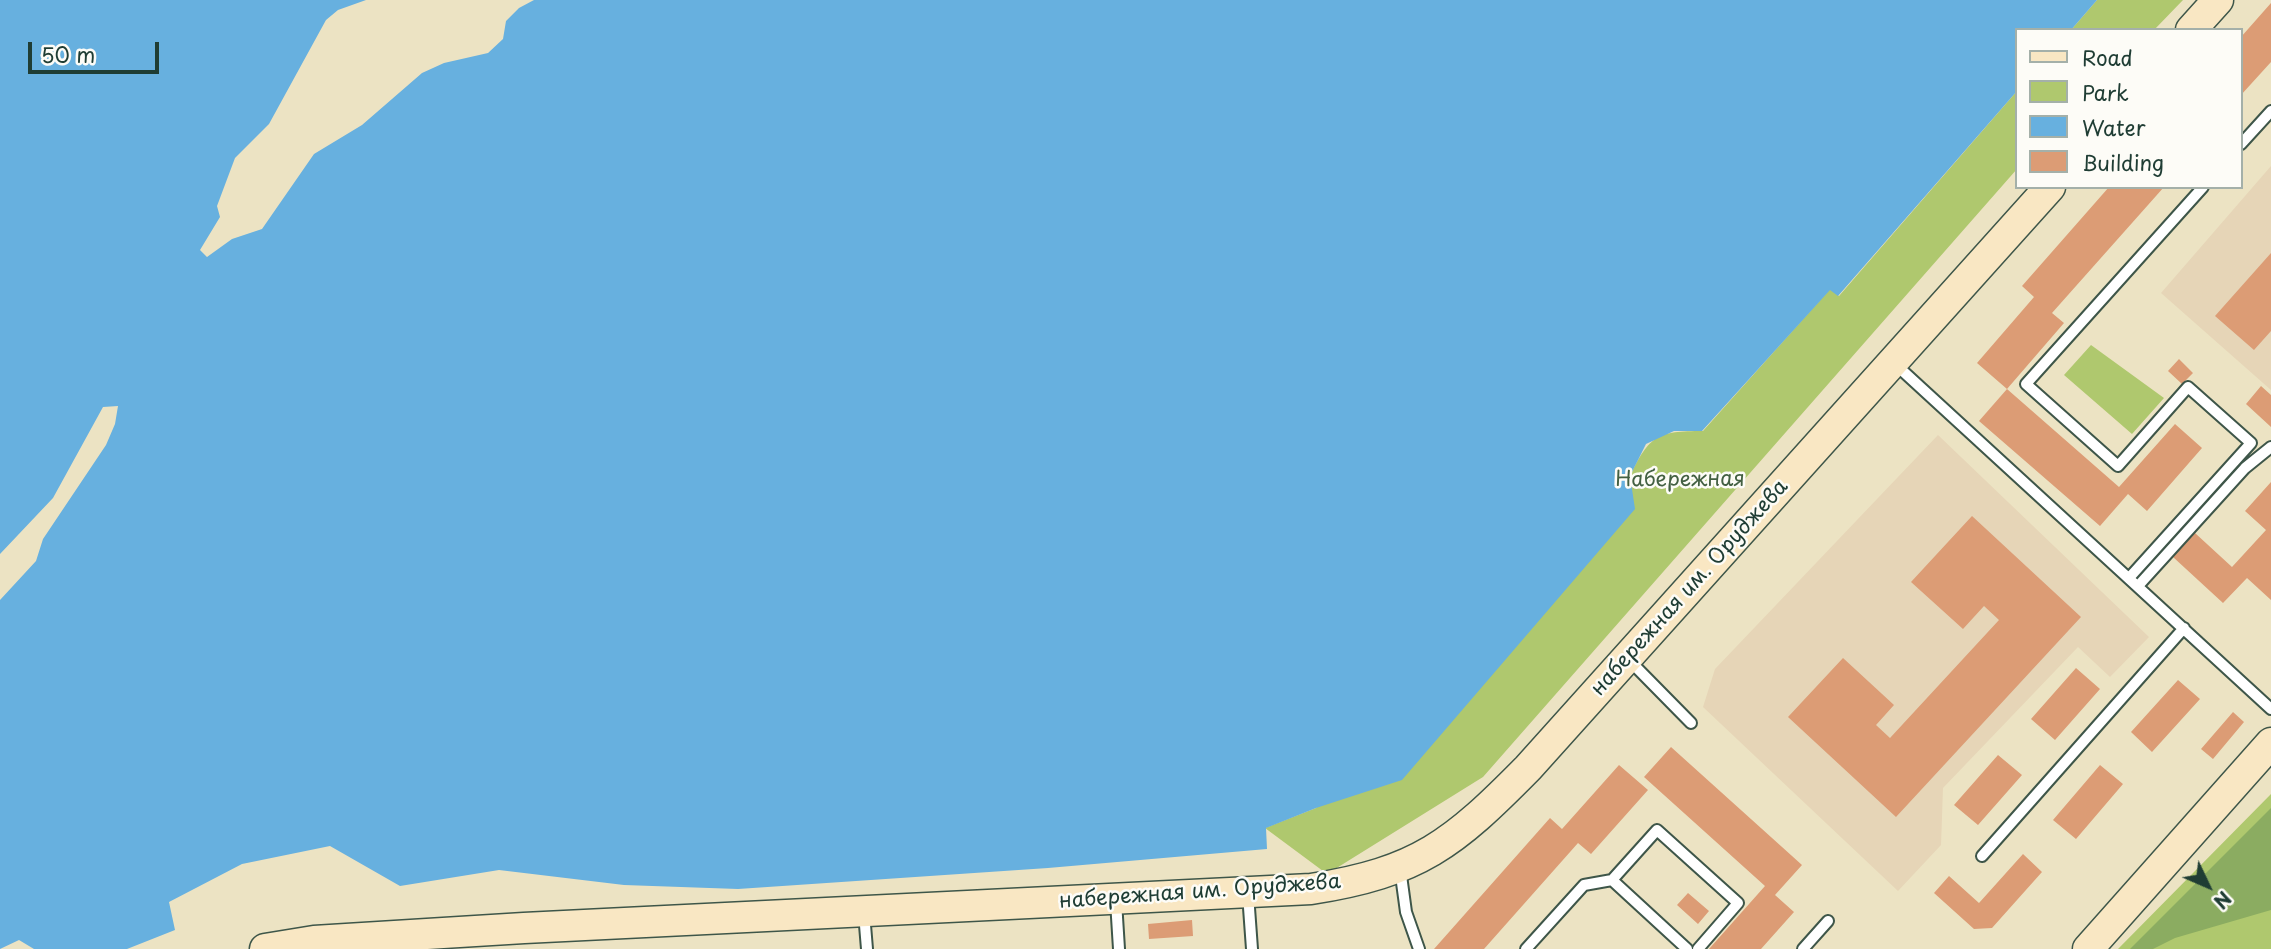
<!DOCTYPE html>
<meta charset="utf-8">
<style>
body{margin:0}
#map{position:relative;width:2271px;height:949px;overflow:hidden;background:#ece3c3;font-family:"Playpen Sans",sans-serif}
canvas{display:block}
.legend{position:absolute;left:2015px;top:28px;width:228px;height:161px;box-sizing:border-box;background:#fdfcf7;border:2px solid #a4b0a9;margin:0;padding:9px 12px;list-style:none;font-size:21px;color:#1f3d34}
.legend li{display:flex;align-items:center;gap:14px;height:35px}
.legend b{width:35px;border:2px solid #a4b0a9}
.north{position:absolute;left:2173px;top:851px;width:70px;height:70px;-webkit-text-stroke:5px #fdfcf7;paint-order:stroke;rotate:134deg;font-size:19px;font-weight:700;line-height:28px;text-align:center;color:#1f3d34}
.north::after{content:'';display:block;margin:auto;width:24px;height:32px;background:#1f3d34;clip-path:polygon(50% 0,100% 100%,50% 72%,0 100%)}
.scale{position:absolute;left:28px;top:42px;width:131px;height:32px;box-sizing:border-box;border:4px solid #1f3d34;border-top:0;padding-left:9px;font-size:21px;line-height:24px;white-space:nowrap;color:#1f3d34;-webkit-text-stroke:5px #fdfcf7;paint-order:stroke}
</style>
<div id="map">
<canvas width="2271" height="949"></canvas>
<ul class="legend">
<li><b style="height:9px;background:#f9e7c3"></b>Road</li>
<li><b style="height:19px;background:#afc86e"></b>Park</li>
<li><b style="height:19px;background:#67b0df"></b>Water</li>
<li><b style="height:19px;background:#dc9c75"></b>Building</li>
</ul>
<div class="north">N</div>
<div class="scale">50 m</div>
</div>
<script>
const c = document.querySelector('canvas').getContext('2d');
c.lineJoin = 'round';
function fill(path, color) { c.fillStyle = color; c.fill(path, 'evenodd'); }
function strokePath(path, color, width, dash) { c.strokeStyle = color; c.lineWidth = width; c.lineCap = dash ? 'butt' : 'round'; c.setLineDash(dash || []); c.stroke(path); }
function write(font, color, halo, rows, align = 'center') {
  c.font = font + ' "Playpen Sans",sans-serif'; c.lineWidth = 5; c.setLineDash([]); c.textBaseline = 'middle'; c.strokeStyle = halo; c.fillStyle = color; for (const [text, x, y, turn = 0] of rows) {
    c.save(); c.translate(x, y); c.rotate((+turn || 0) * Math.PI / 180); c.textAlign = isNaN(turn) ? turn : align; if (halo) c.strokeText(text, 0, 0); c.fillText(text, 0, 0); c.restore();
  }
}
fill(new Path2D(`
 M 2271,166 L 2271,390 L 2161,293 Z
 M 1938,435 L 2149,637 L 2110,677 L 2078,647 L 1943,788 L 1941,845 L 1898,891 L 1703,707 L 1715,669 Z`), '#e6d5b7');
fill(new Path2D(`
 M 2097,0 L 2183,0 L 2154,30 L 2071,30 Z
 M 2017,91 L 2017,169 L 1483,777 L 1327,874 L 1265,828 L 1316,808 L 1630,476 C 1650,435 1657,431 1703,431 L 1830,289 L 1839,296 Z
 M 2091,345 L 2164,398 L 2132,434 L 2064,375 Z
 M 2271,794 L 2271,949 L 2118,949 Z`), '#afc86e');
fill(new Path2D(`
 M 2271,808 L 2271,910 L 2175,938 L 2153,949 L 2130,949 Z`), '#8bac61');
fill(new Path2D(`
 M 0,0 L 366,0 L 338,10 L 326,20 L 269,124 L 235,158 L 217,206 L 220,217 L 200,250 L 207,257 L 232,239 L 262,229 L 314,154 L 362,125 L 422,73 L 444,63 L 488,53 L 503,39 L 506,21 L 519,8 L 534,0 L 2097,0 L 2071,30 L 2017,30 L 2017,91 L 1838,296 L 1830,290 L 1702,431 L 1674,431 L 1646,444 L 1630,476 L 1635,509 L 1402,780 L 1316,808 L 1266,828 L 1267,849 L 1048,868 L 738,889 L 624,885 L 499,870 L 400,886 L 330,846 L 242,864 L 169,902 L 175,930 L 127,949 L 34,949 L 19,940 L 0,949 L 0,600 L 36,561 L 43,539 L 106,445 L 115,424 L 118,406 L 103,407 L 53,498 L 0,554 Z`), '#67b0df');
fill(new Path2D(`
 M 2271,3 L 2271,62 L 2241,95 L 2241,37 Z
 M 2109,187 L 2164,187 L 2052,313 L 2064,323 L 2007,389 L 1977,363 L 2034,297 L 2022,286 Z
 M 2271,253 L 2271,331 L 2254,350 L 2215,316 Z
 M 2179,359 L 2193,373 L 2182,384 L 2168,371 Z
 M 2261,386 L 2271,395 L 2271,427 L 2246,404 Z
 M 2007,389 L 2119,487 L 2175,424 L 2202,448 L 2147,511 L 2128,494 L 2100,526 L 1979,421 Z
 M 2271,482 L 2271,600 L 2247,578 L 2223,603 L 2173,557 L 2195,533 L 2232,567 L 2266,530 L 2245,511 Z
 M 1972,516 L 2081,617 L 1896,817 L 1788,717 L 1843,658 L 1894,705 L 1876,725 L 1890,738 L 1999,620 L 1984,606 L 1963,629 L 1911,582 Z
 M 2076,668 L 2100,689 L 2055,740 L 2031,719 Z
 M 2178,680 L 2200,699 L 2152,752 L 2131,732 Z
 M 2233,712 L 2244,722 L 2213,759 L 2201,749 Z
 M 1671,747 L 1802,865 L 1775,895 L 1794,912 L 1761,949 L 1709,949 L 1765,886 L 1644,777 Z
 M 1998,755 L 2022,775 L 1978,825 L 1954,805 Z
 M 1619,765 L 1648,790 L 1591,854 L 1578,843 L 1484,949 L 1434,949 L 1550,818 L 1562,829 Z
 M 2100,765 L 2123,784 L 2076,839 L 2053,820 Z
 M 2023,854 L 2042,872 L 1992,928 L 1974,929 L 1934,893 L 1949,876 L 1979,903 Z
 M 1688,893 L 1709,911 L 1698,924 L 1677,905 Z
 M 1192,920 L 1193,936 L 1149,939 L 1148,924 Z`), '#dc9c75');
const lane = new Path2D(`
 M 2241,144 L 2271,111
 M 1894,363 L 2271,709
 M 2129,578 L 2251,443 L 2188,387 L 2118,466 L 2026,384 L 2203,187
 M 2138,586 L 2245,468 L 2271,447
 M 1629,660 L 1691,723
 M 1982,856 L 2184,628
 M 1400,868 L 1406,912 L 1419,949
 M 1612,880 L 1687,949
 M 1248,894 L 1252,949
 M 1116,901 L 1119,949
 M 864,913 L 867,949
 M 1526,949 L 1584,885 L 1612,880 L 1657,830 L 1738,903 L 1698,949
 M 1803,949 L 1828,921`);
const secondary = new Path2D(`
 M 2191,30 L 2218,0
 M 265,949 L 314,941 L 524,928 L 1311,889 C 1419,872 1453,844 1528,768 L 2050,187
 M 2088,949 L 2271,743`);
strokePath(lane, '#3e5649', 14);
strokePath(secondary, '#3e5649', 33);
strokePath(lane, '#fff', 10);
strokePath(secondary, '#f9e7c3', 30);
write('21px', '#436042', '#fdfcf7', [
 ["Набережная",1680,480]
]);
write('21px', '#1f3d34', '#fdfcf7', [
 ["набережная им. Оруджева",1690,588,-48],
 ["набережная им. Оруджева",1200,892,-4]
]);
</script>
